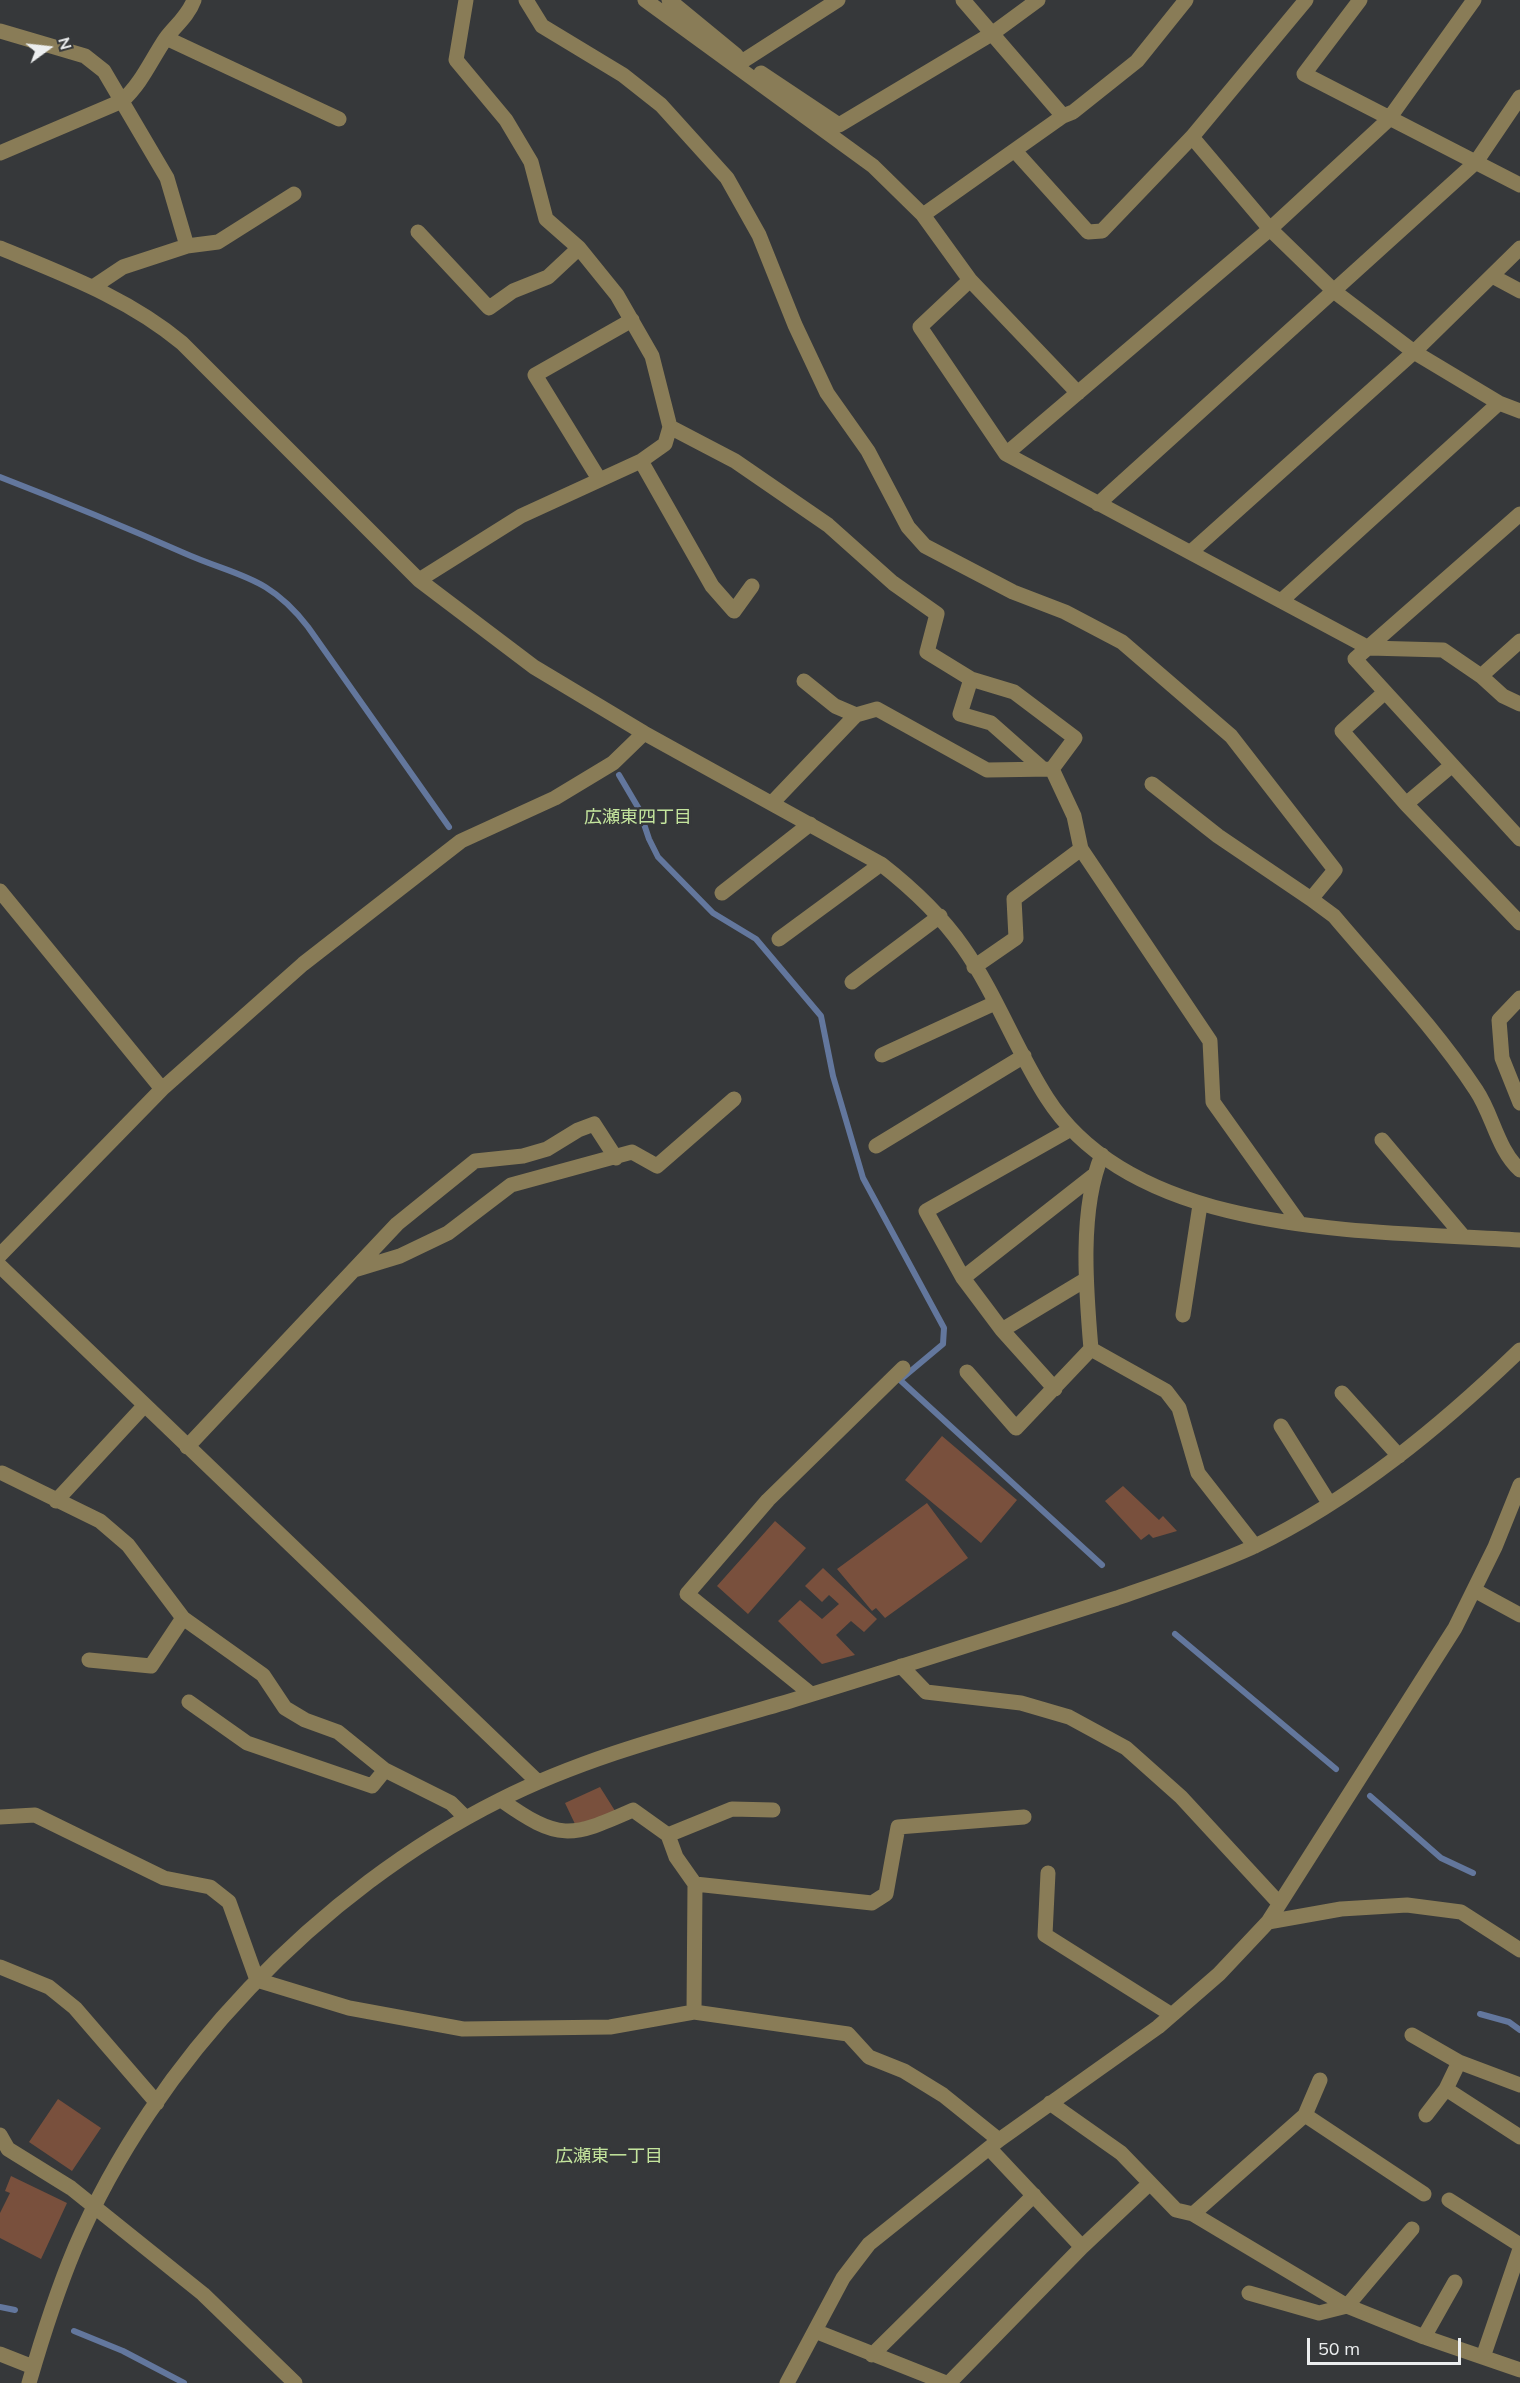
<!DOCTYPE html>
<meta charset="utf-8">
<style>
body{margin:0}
#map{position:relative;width:1520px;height:2383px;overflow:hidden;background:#36383a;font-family:Mulish,sans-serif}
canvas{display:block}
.north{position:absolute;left:18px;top:18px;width:60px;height:60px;-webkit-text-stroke:4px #36383a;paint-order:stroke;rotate:75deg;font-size:16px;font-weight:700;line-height:24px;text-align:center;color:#eceeef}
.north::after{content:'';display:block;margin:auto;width:21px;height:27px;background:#eceeef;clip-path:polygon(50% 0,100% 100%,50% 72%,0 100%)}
.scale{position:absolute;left:1307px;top:2338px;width:154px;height:27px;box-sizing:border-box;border:3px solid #eceeef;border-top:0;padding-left:8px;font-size:18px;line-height:21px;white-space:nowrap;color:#eceeef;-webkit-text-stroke:4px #36383a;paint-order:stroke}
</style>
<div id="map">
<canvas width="1520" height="2383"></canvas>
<div class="north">N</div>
<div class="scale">50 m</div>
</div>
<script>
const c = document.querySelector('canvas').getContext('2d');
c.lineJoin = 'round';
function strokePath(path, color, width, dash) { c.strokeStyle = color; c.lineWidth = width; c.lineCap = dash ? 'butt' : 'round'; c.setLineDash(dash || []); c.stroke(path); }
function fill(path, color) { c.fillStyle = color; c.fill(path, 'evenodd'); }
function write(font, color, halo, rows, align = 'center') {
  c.font = font + ' Mulish,"Noto Sans JP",sans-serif'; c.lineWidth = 5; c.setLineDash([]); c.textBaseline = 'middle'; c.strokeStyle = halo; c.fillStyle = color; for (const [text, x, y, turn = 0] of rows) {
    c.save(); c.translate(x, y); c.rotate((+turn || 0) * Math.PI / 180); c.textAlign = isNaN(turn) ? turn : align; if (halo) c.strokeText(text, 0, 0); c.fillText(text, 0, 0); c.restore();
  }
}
strokePath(new Path2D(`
 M 0,477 C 62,501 123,526 184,553 C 238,577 268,575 308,627 L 449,827
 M 619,775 L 639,809 L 649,839 L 658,857 L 713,913 L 756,939 L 821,1016 L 833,1076 L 863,1178 L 944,1328 L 943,1344 L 900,1380 L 1102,1565
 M 1175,1634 L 1336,1769
 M 1370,1796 L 1441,1858 L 1473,1873
 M 1480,2014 L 1509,2022 L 1520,2030
 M 0,2307 L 15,2310
 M 74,2331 L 123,2351 L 184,2383`), '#63779d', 6);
fill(new Path2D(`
 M 942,1436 L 1017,1500 L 981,1543 L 905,1480 Z
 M 1123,1486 L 1159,1520 L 1163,1516 L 1177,1531 L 1153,1538 L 1149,1534 L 1141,1540 L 1105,1501 Z
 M 927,1503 L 968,1558 L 885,1618 L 876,1608 L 872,1611 L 837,1569 Z
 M 775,1521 L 806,1548 L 748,1614 L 717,1586 Z
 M 823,1568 L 877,1619 L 864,1632 L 851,1621 L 836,1635 L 855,1655 L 822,1664 L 778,1621 L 800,1600 L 822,1619 L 839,1604 L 829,1595 L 822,1602 L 805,1586 Z
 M 600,1787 L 617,1814 L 575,1824 L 565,1803 Z
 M 58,2099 L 101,2128 L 72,2171 L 29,2142 Z
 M 11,2176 L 67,2203 L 41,2259 L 0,2238 L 0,2213 L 10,2193 L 5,2191 Z`), '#79503d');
strokePath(new Path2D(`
 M 526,0 L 542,26 L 623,75 L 661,105 L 727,178 L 759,235 L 795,325 L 827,393 L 868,451 L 908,527 L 925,546 L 1013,592 L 1065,612 L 1122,642 L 1231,736 L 1335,870 L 1311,899 L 1334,916 C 1382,973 1435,1028 1476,1090 C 1493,1115 1497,1149 1520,1170
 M 645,0 L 873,166 L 923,215 L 970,280 L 1078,393
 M 669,0 L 736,55
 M 1360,0 L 1304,74 L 1520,185
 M 0,31 L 85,56 L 104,71 L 167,178 L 187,246 L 123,267 L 93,287
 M 166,38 L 339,119
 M 743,61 L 838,0
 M 761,73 L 839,125 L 993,33 L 1038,0
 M 1063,116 L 1073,112 L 1137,61 L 1186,0
 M 1192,137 L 1270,229 L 1335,292 L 1414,352 L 1499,403 L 1520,411
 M 1015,151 L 1088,232 L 1102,231 L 1192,137 L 1306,0
 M 0,153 L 122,101 C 142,83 151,60 166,38 C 176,25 188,16 194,0
 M 923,215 L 1063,116 L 963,0
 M 418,232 L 489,308 L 513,291 L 548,277 L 579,248
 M 187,246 L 218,242 L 294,194
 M 0,248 C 65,275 128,298 182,343 L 419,580 L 534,667 L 644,733 L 881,864 C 913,889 940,914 963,947 C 996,994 1016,1050 1047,1098 C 1137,1239 1373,1230 1520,1240
 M 1494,277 L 1520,291
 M 970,280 L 920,327 L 1006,454 L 1369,648 L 1443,650 L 1481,676 L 1503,696 L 1520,704
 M 670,427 L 735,461 L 828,525 L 893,583 L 937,614 L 927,652 L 971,679 L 1014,692 L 1075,738 L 1052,769 L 987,770 L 877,709 L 856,715 L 772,803
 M 1006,454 L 1270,229 L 1388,120 L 1474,0
 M 641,461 L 712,586 L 734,611 L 752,586
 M 599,479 L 535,375 L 632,320
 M 1098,504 L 1476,162 L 1520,97
 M 1520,514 L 1355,659 L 1520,839
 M 1192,551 L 1414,352 L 1520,248
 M 419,580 L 521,516 L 641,461 L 665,444 L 670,427 L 652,356 L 617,295 L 579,248 L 546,219 L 531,162 L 506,120 L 456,60 L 466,0
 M 1281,601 L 1499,403
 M 1481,676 L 1520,641
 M 971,679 L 960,714 L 991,723 L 1043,769
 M 804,681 L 835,706 L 856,715
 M 1384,693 L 1342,731 L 1406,804 L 1520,923
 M 1052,769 L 1074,816 L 1081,849 L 1210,1041 L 1213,1102 L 1300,1224
 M 1152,784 L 1218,836 L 1311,899
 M 1406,804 L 1451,766
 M 0,891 L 162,1089
 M 722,893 L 810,824
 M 779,939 L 881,864
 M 974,967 L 1016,938 L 1014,899 L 1081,849
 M 852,982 L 940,916
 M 1520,998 L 1499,1020 L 1502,1058 L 1520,1103
 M 882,1055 L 995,1003
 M 1382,1140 L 1463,1236
 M 876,1146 L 1024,1056
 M 1102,1155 C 1079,1209 1086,1290 1091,1349 L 1166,1391 L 1179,1408 L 1198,1473 L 1255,1546
 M 0,1255 L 162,1089 L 303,964 L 461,841 L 555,798 L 613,763 L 644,733
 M 0,1266 L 538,1782
 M 354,1270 L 400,1256 L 448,1233 L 511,1185 L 632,1152 L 657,1166 L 734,1099
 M 963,1278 L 1093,1176
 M 1183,1315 L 1200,1205
 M 1002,1330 L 1085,1280
 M 967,1372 L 1016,1428 L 1091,1349
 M 1055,1389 L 1002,1330 L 963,1278 L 926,1211 L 1071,1129
 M 1342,1393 L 1399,1456
 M 1281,1426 L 1329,1503
 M 187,1447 L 397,1224 L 475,1161 L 523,1156 L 547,1149 L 578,1130 L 594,1124 L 616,1158
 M 2,1473 L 100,1521 L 128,1545 L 183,1618 L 263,1675 L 285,1708 L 305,1720 L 338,1732 L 385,1770 L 451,1803 L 466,1818
 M 56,1501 L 144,1406
 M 1474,1590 L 1520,1615
 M 89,1660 L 151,1666 L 183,1618
 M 901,1666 L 926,1692 L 1021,1703 L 1069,1717 L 1126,1748 L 1181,1797 L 1278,1902
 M 811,1694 L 687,1594 L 768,1500 L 903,1368
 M 189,1702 L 247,1743 L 372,1786 L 385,1770
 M 501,1800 C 559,1841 570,1838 633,1810 L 668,1835
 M 0,1817 L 35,1815 L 164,1878 L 210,1887 L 229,1902 L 257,1980 L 349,2008 L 463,2029 L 610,2027 L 694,2012 L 848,2034 L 869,2057 L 904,2071 L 943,2095 L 999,2140
 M 1048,1873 L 1045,1935 L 1172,2015
 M 695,1884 L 872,1903 L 886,1894 L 898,1827 L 1024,1817
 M 1268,1922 L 1341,1909 L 1407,1905 L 1461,1912 L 1520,1950
 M 0,1967 L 49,1987 L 75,2008 L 157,2103
 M 694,2012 L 695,1884 L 676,1857 L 668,1835 L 732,1809 L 773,1810
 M 1412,2035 L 1459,2062 L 1520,2085
 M 1446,2089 L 1520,2137
 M 1050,2103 L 1121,2153 L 1176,2210 L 1193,2214 L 1347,2306 L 1424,2337 L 1520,2370
 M 1305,2115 L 1424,2194
 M 1426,2115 L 1446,2089 L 1459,2062
 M 0,2135 L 8,2149 L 71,2188 L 203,2294 L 295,2383
 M 989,2148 L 1082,2247
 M 1449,2200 L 1520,2245
 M 1193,2214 L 1305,2115 L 1320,2080
 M 1249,2293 L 1319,2313 L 1347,2306 L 1412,2229
 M 815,2331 L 946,2383
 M 1424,2337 L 1455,2282
 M 0,2354 L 33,2367
 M 872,2355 L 1034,2195
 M 1483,2357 L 1520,2249
 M 29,2383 C 42,2338 57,2291 75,2248 C 154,2062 320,1890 500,1800 C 591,1754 692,1730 790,1701 C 899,1668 1008,1632 1117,1598 C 1163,1582 1209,1567 1253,1547 C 1353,1499 1441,1426 1520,1350
 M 787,2383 L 843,2278 L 869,2244 L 999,2140 L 1158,2027 L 1219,1974 L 1268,1922 L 1455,1628 L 1495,1547 L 1520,1485
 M 949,2383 L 1082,2247 L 1150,2183`), '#897c57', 15);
write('18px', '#c4e59d', '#36383a', [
 ["広瀬東四丁目",638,818],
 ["広瀬東一丁目",609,2157]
]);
</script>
